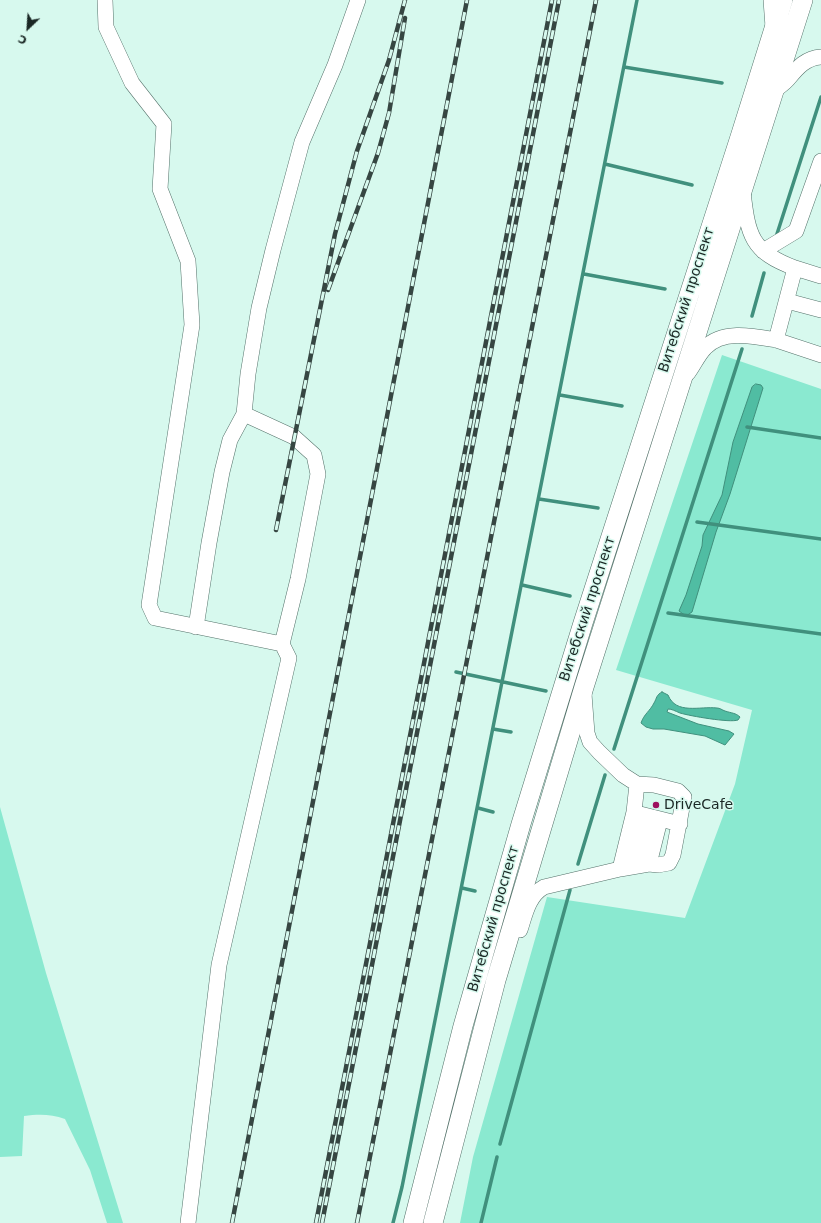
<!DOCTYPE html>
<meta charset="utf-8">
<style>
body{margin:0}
#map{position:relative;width:821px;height:1223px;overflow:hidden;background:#d7f9ee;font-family:"DejaVu Sans",sans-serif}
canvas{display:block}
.north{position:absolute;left:8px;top:8px;width:40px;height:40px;-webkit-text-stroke:3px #d7f9ee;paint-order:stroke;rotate:205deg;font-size:11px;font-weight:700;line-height:16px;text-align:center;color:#1a2724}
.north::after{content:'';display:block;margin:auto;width:14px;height:18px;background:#1a2724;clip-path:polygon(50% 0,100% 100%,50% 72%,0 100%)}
</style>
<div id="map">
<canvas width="821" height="1223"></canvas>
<div class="north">С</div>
</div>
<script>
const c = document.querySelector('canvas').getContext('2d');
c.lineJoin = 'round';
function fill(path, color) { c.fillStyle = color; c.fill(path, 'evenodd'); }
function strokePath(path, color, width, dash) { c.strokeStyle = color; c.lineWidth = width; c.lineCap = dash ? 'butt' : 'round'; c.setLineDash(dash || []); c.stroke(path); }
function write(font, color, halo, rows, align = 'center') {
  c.font = font + ' "DejaVu Sans",sans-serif'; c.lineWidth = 3; c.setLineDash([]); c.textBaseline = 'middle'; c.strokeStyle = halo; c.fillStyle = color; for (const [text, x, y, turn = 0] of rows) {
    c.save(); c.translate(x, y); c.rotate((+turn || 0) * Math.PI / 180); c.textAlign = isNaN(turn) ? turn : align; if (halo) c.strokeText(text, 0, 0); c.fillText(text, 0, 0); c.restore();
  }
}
fill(new Path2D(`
 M 722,355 L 821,389 L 821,1223 L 460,1223 L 473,1157 L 547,897 L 685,918 L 735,784 L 752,710 L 616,670 Z
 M 0,807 L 46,973 L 123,1223 L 107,1223 L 90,1170 L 65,1119 C 51,1114 39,1114 24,1116 L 22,1156 L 0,1157 Z`), '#8ae9d0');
const water = new Path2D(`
 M 756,384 L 761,385 L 763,388 L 730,494 L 716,532 L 692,612 L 686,616 L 679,611 L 686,595 L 702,546 L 703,535 L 722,495 L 733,442 L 752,387 Z
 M 662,692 L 668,695 C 676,715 700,706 717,708 C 720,708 722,710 725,711 C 731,713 736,713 740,717 L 738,720 C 730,723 690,716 680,713 C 675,711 672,709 668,709 L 667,712 L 698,724 L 729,731 L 734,734 L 725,745 L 705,736 L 664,729 L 653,729 L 646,727 L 641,723 C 644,714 650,711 654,703 C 657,698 656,695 662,692 Z`);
fill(water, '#50bda3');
strokePath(water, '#40907d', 1);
strokePath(new Path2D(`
 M 624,67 L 722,83
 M 605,164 L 692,185
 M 776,237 L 821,97
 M 584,274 L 665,289
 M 752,316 L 764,273
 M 560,395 L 622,406
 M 747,427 L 821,438
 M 539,499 L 598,508
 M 697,522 L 821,539
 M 522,585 L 570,596
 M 668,613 L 821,634
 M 456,672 L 546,691
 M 493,729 L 511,732
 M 614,749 L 742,349
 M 478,808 L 493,812
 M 578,864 L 605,775
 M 462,888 L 475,891
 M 500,1144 L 570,890
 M 393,1223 L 402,1187 L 637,0
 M 481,1223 L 497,1157`), '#40907d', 3.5);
const minor = new Path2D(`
 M 105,0 L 106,27 L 132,83 L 164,124 L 160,189 L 188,261 L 192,325 L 149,605 L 155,618 L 282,644 L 289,658 L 219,965 L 188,1223
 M 771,0 L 773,27
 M 774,91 C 779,87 785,83 789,78 C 798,67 806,58 821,57
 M 743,192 C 748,235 751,252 795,268
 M 763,251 L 796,231 L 821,161
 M 821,276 L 795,268 L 776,340 L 821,355
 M 787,301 L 821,310
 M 688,373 C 694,365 698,355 705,348 C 722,329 754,336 776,340
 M 196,627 L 209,543 L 222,472 L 230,440 L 244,414
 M 282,644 L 298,579 L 318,474 L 314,455 L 294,437 L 244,414 L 248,374 L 259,308 L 273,250 L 302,142 L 335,65 L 358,0
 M 636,813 L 680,824
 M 649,864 L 660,820
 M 634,866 L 646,816
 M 620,869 L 634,812 L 637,784
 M 520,930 C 525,915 528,896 544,887 L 620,869 L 649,864 L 658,865 L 669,863 L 673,855 L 684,797 L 678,791 L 654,785 L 637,784 L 623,775 L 599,752 L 590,742 L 587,733 L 584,694`);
const major = new Path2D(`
 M 413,1223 L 463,1026 L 521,824 L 583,623 L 740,137 L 783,0
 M 433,1223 L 496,980 L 584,687 L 803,0`);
strokePath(minor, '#54726a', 16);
strokePath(major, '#54726a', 20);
strokePath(minor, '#fff', 15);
strokePath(major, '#fff', 19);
const rail = new Path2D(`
 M 328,290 L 378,153 L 389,113 L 405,18
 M 276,530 L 335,234 L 357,151 L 389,60 L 405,0
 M 232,1223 L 467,0
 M 316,1223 L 552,0
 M 322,1223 L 559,0
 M 357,1223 L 596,0`);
strokePath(rail, '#364642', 4.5);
strokePath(rail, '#d7f9ee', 3, [9]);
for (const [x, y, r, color] of [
 [656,805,4,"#9d0f5d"]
]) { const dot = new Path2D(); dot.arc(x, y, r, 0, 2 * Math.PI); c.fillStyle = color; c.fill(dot); strokePath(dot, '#d7f9ee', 1.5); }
write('14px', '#1a2724', '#d7f9ee', [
 ["Витебский проспект",687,300,-72],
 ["Витебский проспект",588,609,-72],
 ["Витебский проспект",494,919,-74]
]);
write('14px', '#1a2724', '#d7f9ee', [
 ["DriveCafe",664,805]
], 'left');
</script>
